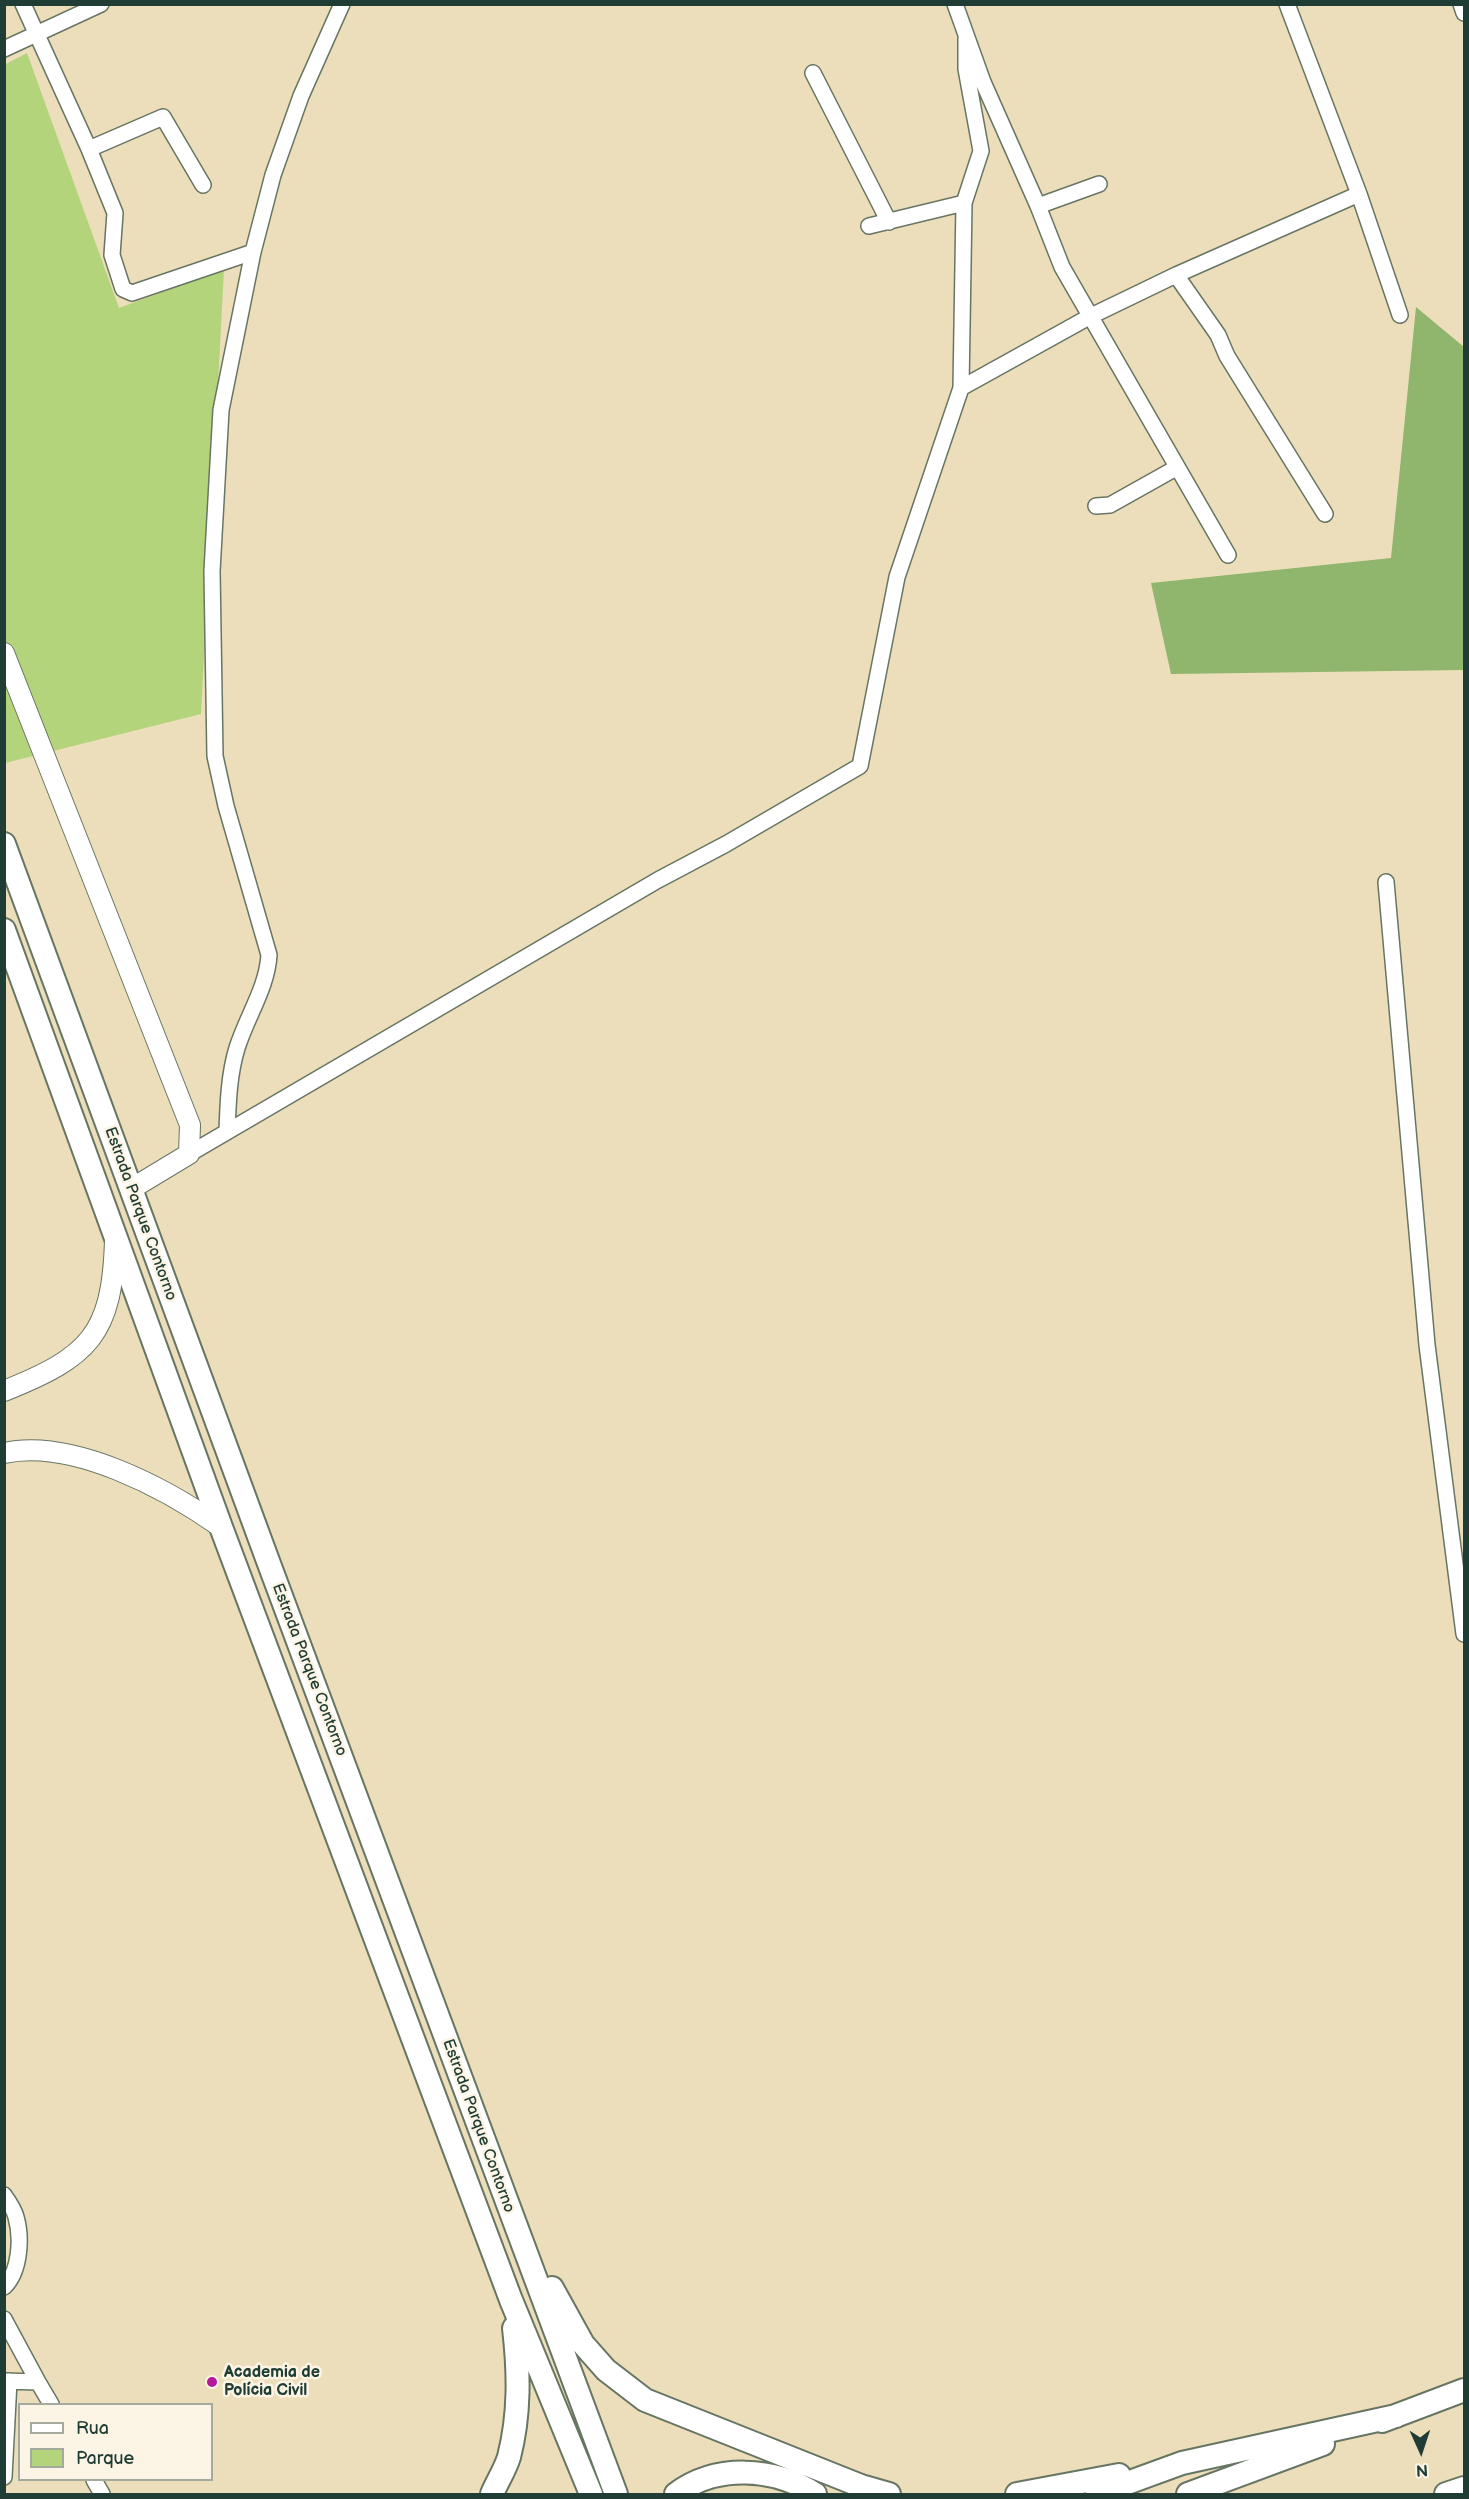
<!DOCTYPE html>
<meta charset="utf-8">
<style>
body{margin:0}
#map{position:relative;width:1469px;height:2499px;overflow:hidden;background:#ecdeba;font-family:"Balsamiq Sans",sans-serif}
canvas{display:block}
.frame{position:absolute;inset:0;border:6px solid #1f3d34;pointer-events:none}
.legend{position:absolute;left:18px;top:2403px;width:195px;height:78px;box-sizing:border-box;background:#fcf5e5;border:2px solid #a4ab9e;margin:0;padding:8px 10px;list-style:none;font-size:18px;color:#1f3d34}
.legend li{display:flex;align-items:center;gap:12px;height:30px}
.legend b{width:30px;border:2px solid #a4ab9e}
.north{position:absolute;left:1391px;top:2421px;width:60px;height:60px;-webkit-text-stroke:4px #fcf5e5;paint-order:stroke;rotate:177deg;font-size:16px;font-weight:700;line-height:24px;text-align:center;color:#1f3d34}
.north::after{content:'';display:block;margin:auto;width:21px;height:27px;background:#1f3d34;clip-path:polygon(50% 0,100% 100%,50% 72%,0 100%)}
</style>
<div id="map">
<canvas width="1469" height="2499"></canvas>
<div class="frame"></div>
<ul class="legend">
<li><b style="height:8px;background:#fff"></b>Rua</li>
<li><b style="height:16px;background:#b4d47c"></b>Parque</li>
</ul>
<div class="north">N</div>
</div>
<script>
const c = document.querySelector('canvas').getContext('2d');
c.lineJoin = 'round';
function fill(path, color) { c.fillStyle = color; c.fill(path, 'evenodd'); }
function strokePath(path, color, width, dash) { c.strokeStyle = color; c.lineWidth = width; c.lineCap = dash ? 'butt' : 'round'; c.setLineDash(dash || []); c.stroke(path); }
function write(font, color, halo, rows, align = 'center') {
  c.font = font + ' "Balsamiq Sans",sans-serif'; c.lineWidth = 5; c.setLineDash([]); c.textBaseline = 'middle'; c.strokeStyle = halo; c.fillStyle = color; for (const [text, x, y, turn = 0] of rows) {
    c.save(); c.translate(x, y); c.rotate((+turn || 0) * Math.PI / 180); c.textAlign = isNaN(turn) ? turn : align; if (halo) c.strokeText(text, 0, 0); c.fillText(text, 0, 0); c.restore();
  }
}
fill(new Path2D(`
 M 27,53 L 119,308 L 224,269 L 201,714 L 5,763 L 4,65 Z`), '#b4d47c');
fill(new Path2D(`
 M 1416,307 L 1464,347 L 1464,670 L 1171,674 L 1151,583 L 1391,558 Z`), '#8fb66c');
const minor = new Path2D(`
 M 23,4 L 89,149 L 115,213 L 112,255 L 123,289 L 132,293 L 253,252
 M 955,4 L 983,82 L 1038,206 L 1062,267 L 1228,555
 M 1287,4 L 1359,194 L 1400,315
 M 1461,4 L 1464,13
 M 4,49 L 101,4
 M 813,73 L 889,222
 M 89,149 L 163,117 L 203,185
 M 1038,206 L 1099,184
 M 869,226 L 964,203
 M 1176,275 L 1218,335 L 1227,356 L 1325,514
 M 961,388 L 1089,317 L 1176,275 L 1359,194
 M 1096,506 L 1110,505 L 1176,468
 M 1386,882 L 1427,1345 L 1464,1634
 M 227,1131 C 228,1103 229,1074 237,1048 C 247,1016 267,988 269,955 L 226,806 L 215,756 L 212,571 L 221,410 L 253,252 L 273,175 L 301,96 L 342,4
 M 189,1154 L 658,880 L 726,844 L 860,766 L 897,577 L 961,388 L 964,203 L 981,151 L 966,69 L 966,38
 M 4,2195 C 9,2202 14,2209 16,2217 C 22,2238 20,2272 4,2287
 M 4,2319 L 38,2382 L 4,2381
 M 38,2382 L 51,2404
 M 4,2477 L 9,2381
 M 94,2480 L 102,2494`);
const major = new Path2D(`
 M 4,653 L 190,1125 L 189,1154 L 131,1189
 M 4,1391 C 89,1357 112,1335 115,1241
 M 4,1453 C 73,1438 167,1489 221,1527`);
const highway = new Path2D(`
 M 4,844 L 268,1561 L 616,2494
 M 4,930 L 221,1527 L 511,2300 L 591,2494
 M 552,2288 L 583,2344 L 606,2370 L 645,2400 L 861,2486 L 889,2494
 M 1382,2421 L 1464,2390
 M 492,2494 C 497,2482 505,2470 509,2457 C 520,2414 519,2372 514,2328
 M 676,2494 C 716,2464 774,2467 815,2494
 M 1017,2494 L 1119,2475
 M 1097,2494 L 1182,2463 L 1396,2416
 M 1188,2494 L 1323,2444
 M 1446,2494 L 1464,2488`);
strokePath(minor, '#677563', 18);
strokePath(major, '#677563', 22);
strokePath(highway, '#677563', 26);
strokePath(minor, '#fff', 15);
strokePath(major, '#fff', 20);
strokePath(highway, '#fff', 22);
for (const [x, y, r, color] of [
 [212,2382,6,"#b5179e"]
]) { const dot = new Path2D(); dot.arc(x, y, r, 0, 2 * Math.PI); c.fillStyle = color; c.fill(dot); strokePath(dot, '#fcf5e5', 2); }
write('16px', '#1f3d34', '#fcf5e5', [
 ["Estrada Parque Contorno",140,1214,70],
 ["Estrada Parque Contorno",309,1670,69],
 ["Estrada Parque Contorno",478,2126,70]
]);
write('bold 16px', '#1f3d34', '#fcf5e5', [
 ["Academia de",224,2373],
 ["Polícia Civil",224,2391]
], 'left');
</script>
